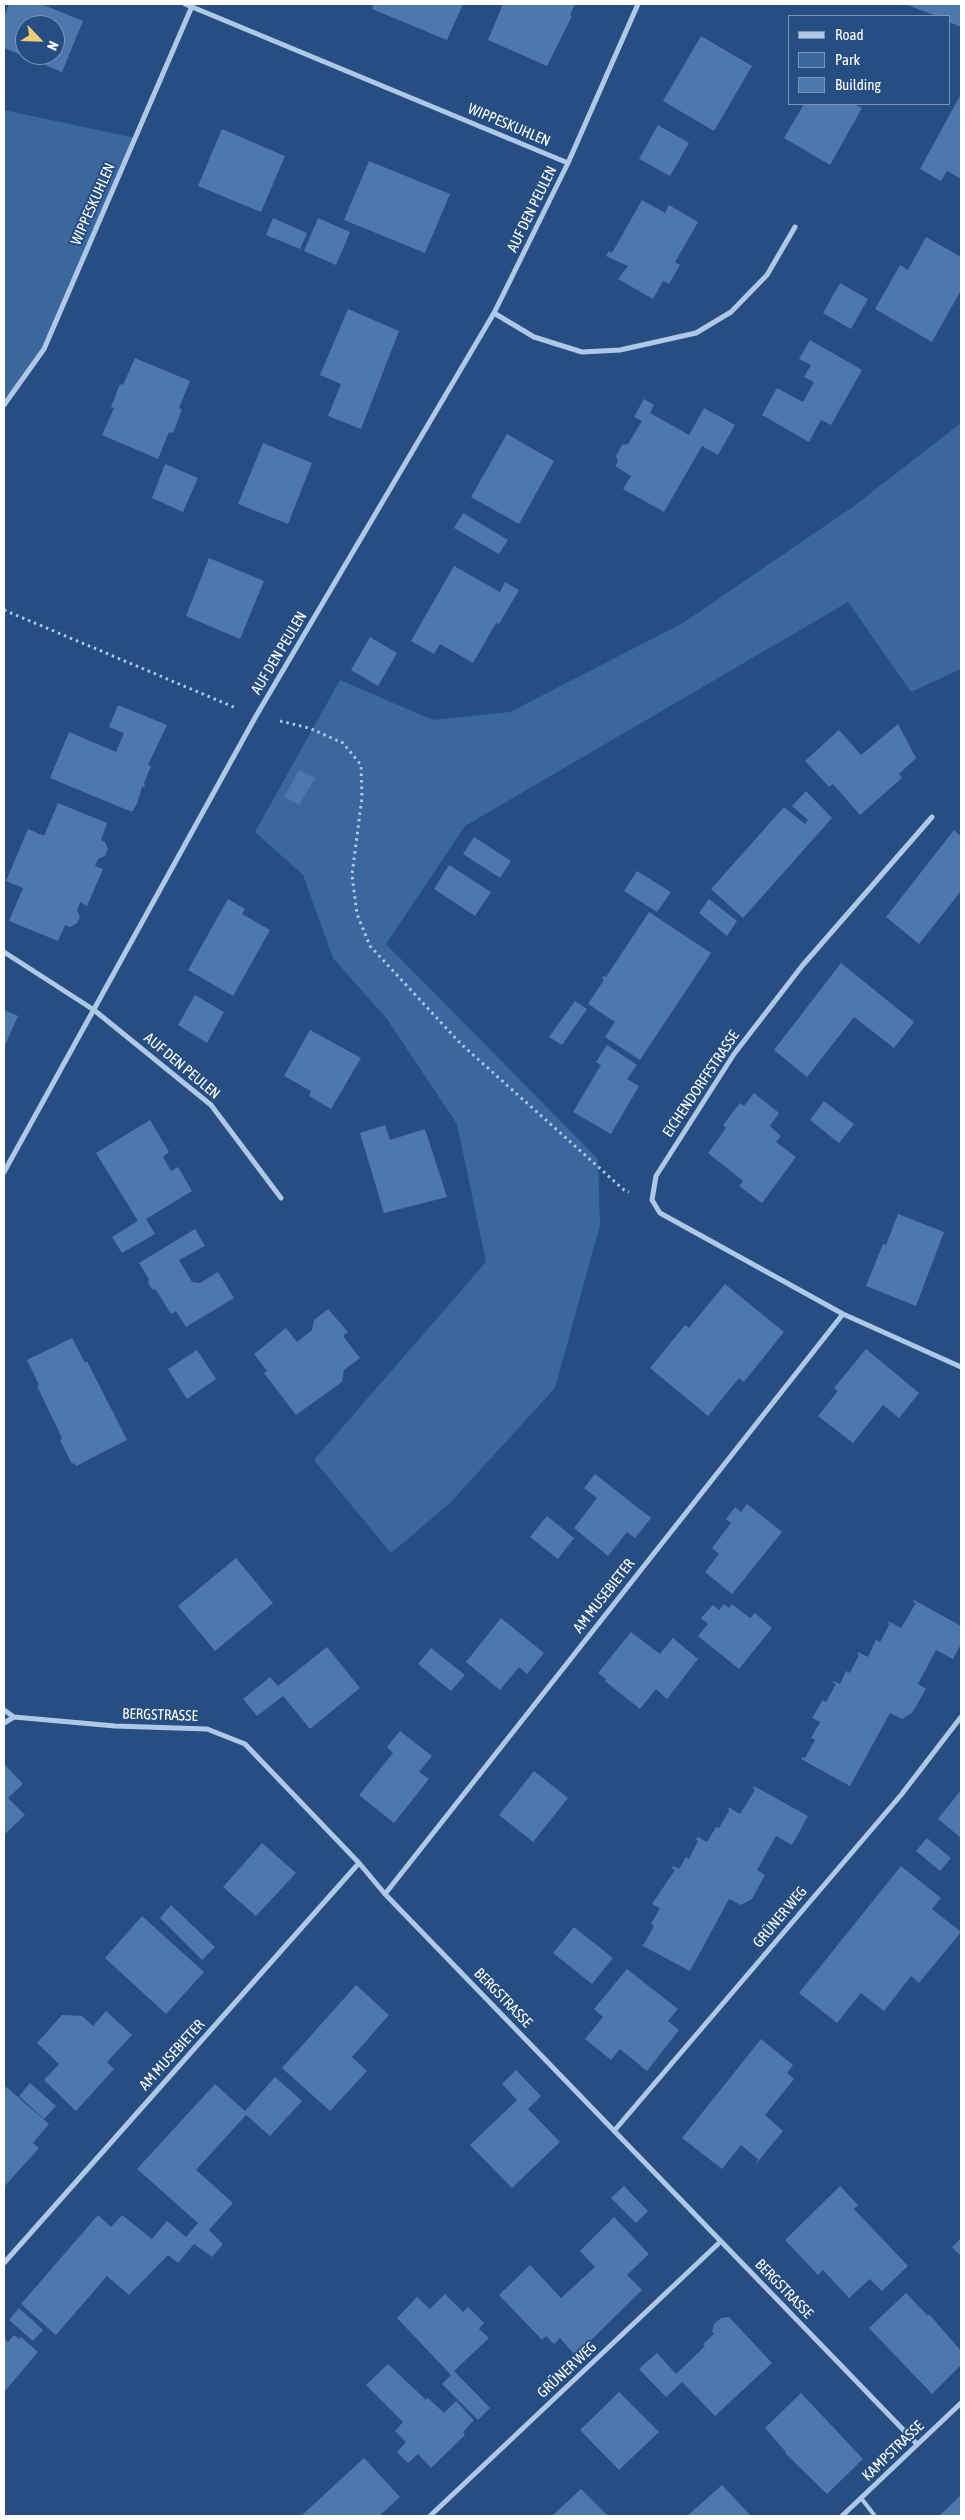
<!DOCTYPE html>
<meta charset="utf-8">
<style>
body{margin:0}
#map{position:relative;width:965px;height:2520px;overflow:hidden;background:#264e82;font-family:"Asap Condensed",sans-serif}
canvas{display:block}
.frame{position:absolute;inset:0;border:5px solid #fff;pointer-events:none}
.legend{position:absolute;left:788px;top:15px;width:162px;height:90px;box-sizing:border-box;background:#264e82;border:1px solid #7d95b4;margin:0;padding:6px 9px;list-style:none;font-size:15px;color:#fff}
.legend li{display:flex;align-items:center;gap:10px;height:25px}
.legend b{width:25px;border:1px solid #7d95b4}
.north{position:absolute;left:15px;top:15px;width:50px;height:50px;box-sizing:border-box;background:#264e82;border:1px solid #7d95b4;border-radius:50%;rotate:114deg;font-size:14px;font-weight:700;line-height:20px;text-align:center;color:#fff}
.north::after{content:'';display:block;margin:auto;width:18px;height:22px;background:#f0cd74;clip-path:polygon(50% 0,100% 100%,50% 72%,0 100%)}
</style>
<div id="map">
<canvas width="965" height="2520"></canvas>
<div class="frame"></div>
<ul class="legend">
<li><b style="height:6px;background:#afc8e7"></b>Road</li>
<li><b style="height:14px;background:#3b679f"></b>Park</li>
<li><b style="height:14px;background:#4e77ab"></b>Building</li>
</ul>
<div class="north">N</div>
</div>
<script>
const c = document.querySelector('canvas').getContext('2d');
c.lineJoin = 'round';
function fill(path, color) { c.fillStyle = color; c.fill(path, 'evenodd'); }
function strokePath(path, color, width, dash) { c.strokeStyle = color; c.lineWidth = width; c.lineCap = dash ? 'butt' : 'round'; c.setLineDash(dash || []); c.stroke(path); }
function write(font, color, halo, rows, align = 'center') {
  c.font = font + ' "Asap Condensed",sans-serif'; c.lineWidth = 4; c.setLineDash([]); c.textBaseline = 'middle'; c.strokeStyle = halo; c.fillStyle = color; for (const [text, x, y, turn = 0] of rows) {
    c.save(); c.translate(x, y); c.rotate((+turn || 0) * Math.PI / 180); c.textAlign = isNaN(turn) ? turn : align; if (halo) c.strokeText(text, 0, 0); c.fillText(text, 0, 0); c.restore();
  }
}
fill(new Path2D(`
 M 4,110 L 135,138 L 44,349 L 4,405 Z
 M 961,423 L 961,669 L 911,692 L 848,602 L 465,826 L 386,944 L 598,1159 L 600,1225 L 555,1388 L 450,1503 L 391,1553 L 314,1460 L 486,1262 L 457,1124 L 387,1019 L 333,958 L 303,875 L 255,832 L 340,680 L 433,720 L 510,712 L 683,623 L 854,506 Z`), '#3b679f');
fill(new Path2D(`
 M 9,4 L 41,4 L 83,21 L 62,72 L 4,48 L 4,17 ZM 25,25 L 55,25 L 55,55 L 25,55 Z
 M 374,4 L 463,4 L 447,40 L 372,9 Z
 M 503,4 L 575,4 L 570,15 L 572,16 L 547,66 L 488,40 Z
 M 905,4 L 961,4 L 961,27 L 949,22 L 949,16 L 936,16 Z
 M 701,36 L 752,66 L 714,131 L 663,101 Z
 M 961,94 L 961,179 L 947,171 L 941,181 L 920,169 Z
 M 804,104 L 854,104 L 862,108 L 830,165 L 784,138 Z
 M 658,125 L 689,143 L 670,176 L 639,159 Z
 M 222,129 L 285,156 L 261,212 L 198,186 Z
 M 369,161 L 450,194 L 425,253 L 344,220 Z
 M 642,200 L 665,213 L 669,205 L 698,222 L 675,262 L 680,265 L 669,284 L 663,281 L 653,299 L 618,279 L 628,266 L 606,256 L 609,251 L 612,253 Z
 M 273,218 L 307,233 L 300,249 L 266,235 Z
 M 318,218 L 350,232 L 336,265 L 304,251 Z
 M 926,237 L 961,257 L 961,290 L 932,342 L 875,309 L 900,265 L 908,270 Z
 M 840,283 L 868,299 L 851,329 L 823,313 Z
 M 348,309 L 399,331 L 361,429 L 328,416 L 341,384 L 320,375 Z
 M 810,340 L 862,370 L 831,425 L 821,420 L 809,442 L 762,415 L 777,388 L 803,402 L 814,382 L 804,377 L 811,365 L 799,359 Z
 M 135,358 L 190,381 L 179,408 L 182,410 L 173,433 L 169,432 L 158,459 L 102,435 L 114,408 L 111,407 L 120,384 L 123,385 Z
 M 644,399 L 654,405 L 650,413 L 689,435 L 704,408 L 735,425 L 718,455 L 702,446 L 664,512 L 623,489 L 631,476 L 615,466 L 618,462 L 616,456 L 622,445 L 628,444 L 642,421 L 634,417 Z
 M 507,434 L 554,461 L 519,524 L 471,497 Z
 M 263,443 L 312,463 L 288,524 L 238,504 Z
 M 165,464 L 198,478 L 183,512 L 152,498 Z
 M 463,513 L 508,540 L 499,554 L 454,528 Z
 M 209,558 L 264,581 L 240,639 L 186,616 Z
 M 454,566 L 500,592 L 505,582 L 519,590 L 499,624 L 496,623 L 473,663 L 440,644 L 434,654 L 411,641 Z
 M 370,637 L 397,653 L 378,686 L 351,670 Z
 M 118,705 L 167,725 L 148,765 L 151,766 L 144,783 L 145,787 L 142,787 L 137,804 L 132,812 L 50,778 L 69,732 L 116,752 L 124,733 L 109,727 Z
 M 898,724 L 916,758 L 899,774 L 902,778 L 860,815 L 833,784 L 829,787 L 805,761 L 839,730 L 861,755 Z
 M 299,770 L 315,778 L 299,805 L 284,797 Z
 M 806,791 L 832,818 L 743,918 L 711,889 L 784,807 L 805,824 L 808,820 L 792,806 Z
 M 58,803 L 107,823 L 101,840 L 105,842 L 108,849 L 105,856 L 98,859 L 95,866 L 103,869 L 87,906 L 80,902 L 77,910 L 80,917 L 77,923 L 70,927 L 65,925 L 58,941 L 9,921 L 23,888 L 6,881 L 28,829 L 44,836 Z
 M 954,830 L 961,836 L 961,891 L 919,944 L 886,917 Z
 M 474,837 L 511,861 L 500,878 L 463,854 Z
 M 449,865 L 491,892 L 475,916 L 434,889 Z
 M 637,871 L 671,892 L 657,912 L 624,891 Z
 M 228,899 L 245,909 L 242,914 L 270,930 L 233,996 L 188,970 Z
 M 709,899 L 737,921 L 727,936 L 699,913 Z
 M 649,912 L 711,953 L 640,1060 L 605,1037 L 615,1022 L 588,1004 L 604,980 L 602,978 L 603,976 L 606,977 Z
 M 841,963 L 914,1022 L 894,1048 L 854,1017 L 807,1077 L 774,1050 Z
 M 195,995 L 224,1012 L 207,1043 L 178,1025 Z
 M 575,1001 L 587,1009 L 562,1045 L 549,1037 Z
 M 4,1010 L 18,1016 L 4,1047 Z
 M 310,1030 L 361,1058 L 331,1109 L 309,1096 L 311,1091 L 284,1076 Z
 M 607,1045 L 637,1065 L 627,1079 L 639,1086 L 611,1134 L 573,1112 L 601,1065 L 596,1062 Z
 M 754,1093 L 779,1113 L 770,1126 L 781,1136 L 776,1142 L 796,1157 L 762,1203 L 739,1186 L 743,1181 L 708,1153 L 726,1128 L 723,1125 L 740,1103 L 744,1106 Z
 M 824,1101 L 854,1124 L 839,1143 L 810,1120 Z
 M 150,1120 L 169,1152 L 163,1157 L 171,1171 L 178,1167 L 192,1191 L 146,1219 L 155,1234 L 122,1253 L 112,1237 L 138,1221 L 96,1153 Z
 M 385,1125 L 390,1140 L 425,1129 L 447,1197 L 384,1213 L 360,1133 Z
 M 898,1214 L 944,1232 L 916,1306 L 866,1286 L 883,1244 L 886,1245 Z
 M 195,1229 L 205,1246 L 179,1260 L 192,1282 L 200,1283 L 218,1272 L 234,1298 L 186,1327 L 176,1311 L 171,1314 L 156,1290 L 152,1289 L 148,1283 L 149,1279 L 139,1263 Z
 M 725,1284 L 784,1332 L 744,1382 L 739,1378 L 708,1416 L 650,1368 L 685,1325 L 689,1328 Z
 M 328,1309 L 348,1332 L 343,1336 L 360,1358 L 344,1370 L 342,1382 L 296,1415 L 264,1373 L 267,1371 L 254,1354 L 286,1328 L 297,1342 L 312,1330 L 314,1320 Z
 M 72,1338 L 85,1363 L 87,1361 L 127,1440 L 76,1466 L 74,1463 L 72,1464 L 60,1440 L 62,1438 L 37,1386 L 39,1385 L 27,1360 Z
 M 866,1349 L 919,1393 L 899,1418 L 883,1405 L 853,1443 L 818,1416 L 838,1391 L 834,1388 Z
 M 197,1350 L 216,1379 L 187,1399 L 168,1369 Z
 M 595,1474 L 651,1518 L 635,1538 L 627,1532 L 608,1556 L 574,1528 L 597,1498 L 584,1488 Z
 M 747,1504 L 782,1532 L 732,1594 L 705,1572 L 719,1554 L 712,1548 L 731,1523 L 726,1519 L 735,1507 L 741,1512 Z
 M 547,1516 L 574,1538 L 558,1559 L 530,1537 Z
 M 236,1558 L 273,1603 L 215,1651 L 178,1606 Z
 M 914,1600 L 961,1626 L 961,1644 L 953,1659 L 936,1650 L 918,1684 L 926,1689 L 912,1713 L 902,1719 L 890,1713 L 850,1786 L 801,1759 L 802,1757 L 805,1758 L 815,1740 L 811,1738 L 820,1722 L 812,1718 L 823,1700 L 826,1702 L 836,1684 L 833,1683 L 834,1681 L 840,1684 L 846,1671 L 850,1673 L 859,1655 L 857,1654 L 858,1652 L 868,1657 L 876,1640 L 880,1642 L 889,1625 L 888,1621 L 901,1628 L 916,1603 L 913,1602 Z
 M 724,1604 L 729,1608 L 732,1604 L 750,1618 L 755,1613 L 772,1628 L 739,1669 L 698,1636 L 708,1624 L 701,1618 L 713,1605 L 719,1610 Z
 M 501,1618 L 544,1653 L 527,1674 L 519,1667 L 500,1690 L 466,1662 Z
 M 631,1632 L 660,1654 L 673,1638 L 698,1659 L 667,1699 L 656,1689 L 640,1709 L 605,1681 L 606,1679 L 598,1673 Z
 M 327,1647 L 360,1688 L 310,1729 L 283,1696 L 257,1716 L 243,1699 L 270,1677 L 278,1686 Z
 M 431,1648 L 465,1675 L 451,1691 L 418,1664 Z
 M 400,1731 L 432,1756 L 419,1772 L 429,1779 L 394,1823 L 359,1795 L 393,1753 L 387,1747 Z
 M 4,1764 L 23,1784 L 8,1798 L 25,1815 L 4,1835 Z
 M 534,1771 L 568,1798 L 533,1842 L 499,1815 Z
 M 754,1786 L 808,1816 L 792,1845 L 776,1836 L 757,1870 L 765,1875 L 752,1899 L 741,1905 L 729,1899 L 690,1971 L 641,1945 L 644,1944 L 654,1926 L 651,1924 L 660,1908 L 652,1904 L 675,1870 L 672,1868 L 673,1866 L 679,1869 L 686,1857 L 689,1859 L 698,1841 L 696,1839 L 698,1837 L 707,1842 L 716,1827 L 719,1828 L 729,1811 L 728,1807 L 740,1814 L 755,1790 L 753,1789 Z
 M 961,1790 L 961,1838 L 938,1819 Z
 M 927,1838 L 951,1858 L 940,1871 L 916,1851 Z
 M 262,1843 L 296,1873 L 256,1916 L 223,1887 Z
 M 901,1866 L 941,1898 L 932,1909 L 961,1932 L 919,1983 L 911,1976 L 884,2011 L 861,1993 L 837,2023 L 799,1993 Z
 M 171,1905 L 215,1947 L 202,1960 L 160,1918 Z
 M 142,1916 L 204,1972 L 166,2014 L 105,1958 Z
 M 574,1927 L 613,1958 L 592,1984 L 553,1953 Z
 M 627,1969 L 678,2009 L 668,2021 L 679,2030 L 647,2071 L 620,2049 L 611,2060 L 585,2039 L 603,2017 L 594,2009 Z
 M 356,1985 L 389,2015 L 352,2057 L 367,2071 L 330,2111 L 282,2068 Z
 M 106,2011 L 132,2035 L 107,2062 L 114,2069 L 76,2111 L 44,2080 L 59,2064 L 37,2043 L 62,2015 L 82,2016 L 93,2026 Z
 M 761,2039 L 793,2065 L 787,2073 L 794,2079 L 765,2115 L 783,2131 L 755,2165 L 758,2159 L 741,2145 L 722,2169 L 682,2138 Z
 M 516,2070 L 541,2096 L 528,2109 L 560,2142 L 512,2188 L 470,2145 L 517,2100 L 502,2084 Z
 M 275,2077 L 302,2101 L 270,2136 L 246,2115 L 196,2170 L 233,2203 L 209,2230 L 223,2244 L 212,2257 L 194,2244 L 178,2263 L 168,2255 L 129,2295 L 107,2276 L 56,2335 L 21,2304 L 98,2215 L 111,2227 L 122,2215 L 152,2239 L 167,2221 L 186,2237 L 198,2223 L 137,2169 L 215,2084 L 245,2111 Z
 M 30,2083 L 56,2106 L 44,2119 L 19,2096 Z
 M 4,2085 L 49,2124 L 33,2143 L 39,2148 L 4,2187 Z
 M 624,2186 L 648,2211 L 636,2223 L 611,2198 Z
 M 840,2186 L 858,2205 L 854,2209 L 908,2266 L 882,2291 L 870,2279 L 849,2298 L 823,2270 L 818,2275 L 785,2240 Z
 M 614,2217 L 649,2254 L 627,2275 L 642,2290 L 578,2353 L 573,2353 L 560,2338 L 554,2344 L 546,2336 L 542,2340 L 499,2295 L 530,2265 L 561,2298 L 595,2267 L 580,2251 Z
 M 961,2238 L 961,2256 L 952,2247 Z
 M 906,2293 L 928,2316 L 929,2314 L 961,2351 L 961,2365 L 932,2394 L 869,2328 Z
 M 445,2294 L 463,2312 L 468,2307 L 484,2323 L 479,2329 L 489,2338 L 454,2371 L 490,2408 L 478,2420 L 442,2384 L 451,2375 L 397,2318 L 417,2297 L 430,2309 Z
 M 19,2308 L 43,2330 L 33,2341 L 9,2320 Z
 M 729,2317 L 772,2363 L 715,2416 L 682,2382 L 666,2397 L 639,2369 L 657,2353 L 676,2374 L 705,2346 L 703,2344 L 714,2334 L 712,2332 L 714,2324 L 721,2318 Z
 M 14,2335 L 19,2339 L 21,2337 L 38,2352 L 4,2392 L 4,2338 L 8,2342 Z
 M 388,2364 L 426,2400 L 428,2398 L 444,2413 L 456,2401 L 474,2420 L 463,2432 L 465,2435 L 431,2468 L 418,2454 L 408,2463 L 397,2452 L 406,2442 L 395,2431 L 403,2422 L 366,2385 Z
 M 619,2392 L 659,2432 L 619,2470 L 580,2430 Z
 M 801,2393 L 863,2459 L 827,2494 L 785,2453 L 786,2452 L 765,2428 Z
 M 364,2458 L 400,2497 L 379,2516 L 301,2516 Z
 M 722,2485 L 751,2516 L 687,2516 Z
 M 581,2489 L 608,2516 L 552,2516 Z
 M 961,2495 L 961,2516 L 939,2516 Z`), '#4e77ab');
strokePath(new Path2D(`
 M 4,610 L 236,708
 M 280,721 L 309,728 L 343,743 L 361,765 L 362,797 L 352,875 L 357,914 L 370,946 L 461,1044 L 624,1190 L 629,1192`), '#afc8e7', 3, [2.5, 4]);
strokePath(new Path2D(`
 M 861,2498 L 875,2516`), '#afc8e7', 4);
strokePath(new Path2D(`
 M 185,4 L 568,163
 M 494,313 L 534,337 L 582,352 L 620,350 L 696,333 L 731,312 L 767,275 L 795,227
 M 4,405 L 44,349 L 193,4
 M 932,817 L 802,966 L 734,1054 L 656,1176 L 652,1200 L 660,1213 L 843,1314 L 961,1367
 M 4,952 L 94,1010 L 211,1105 L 281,1198
 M 4,1172 L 256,716 L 494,313 L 568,163 L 638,4
 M 4,1710 L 14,1717 L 115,1726 L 207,1729 L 245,1744 L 359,1863 L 385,1894 L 917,2444
 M 4,1723 L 14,1717
 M 385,1894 L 843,1314
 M 614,2131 L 901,1795 L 961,1717
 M 4,2263 L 359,1863
 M 430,2516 L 720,2242
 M 842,2516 L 961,2403`), '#afc8e7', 5);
write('15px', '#fff', '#264e82', [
 ["WIPPESKUHLEN",509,125,23],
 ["WIPPESKUHLEN",93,204,-66],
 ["AUF DEN PEULEN",532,209,-64],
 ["AUF DEN PEULEN",279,653,-59],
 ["AUF DEN PEULEN",182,1066,40],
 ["EICHENDORFFSTRASSE",701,1084,-56],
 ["AM MUSEBIETER",604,1596,-52],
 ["BERGSTRASSE",160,1715,2],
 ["GRÜNER WEG",780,1917,-50],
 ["BERGSTRASSE",503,1998,46],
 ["AM MUSEBIETER",172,2055,-48],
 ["BERGSTRASSE",784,2289,46],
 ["GRÜNER WEG",567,2370,-43],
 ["KAMPSTRASSE",893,2451,-44]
]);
</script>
